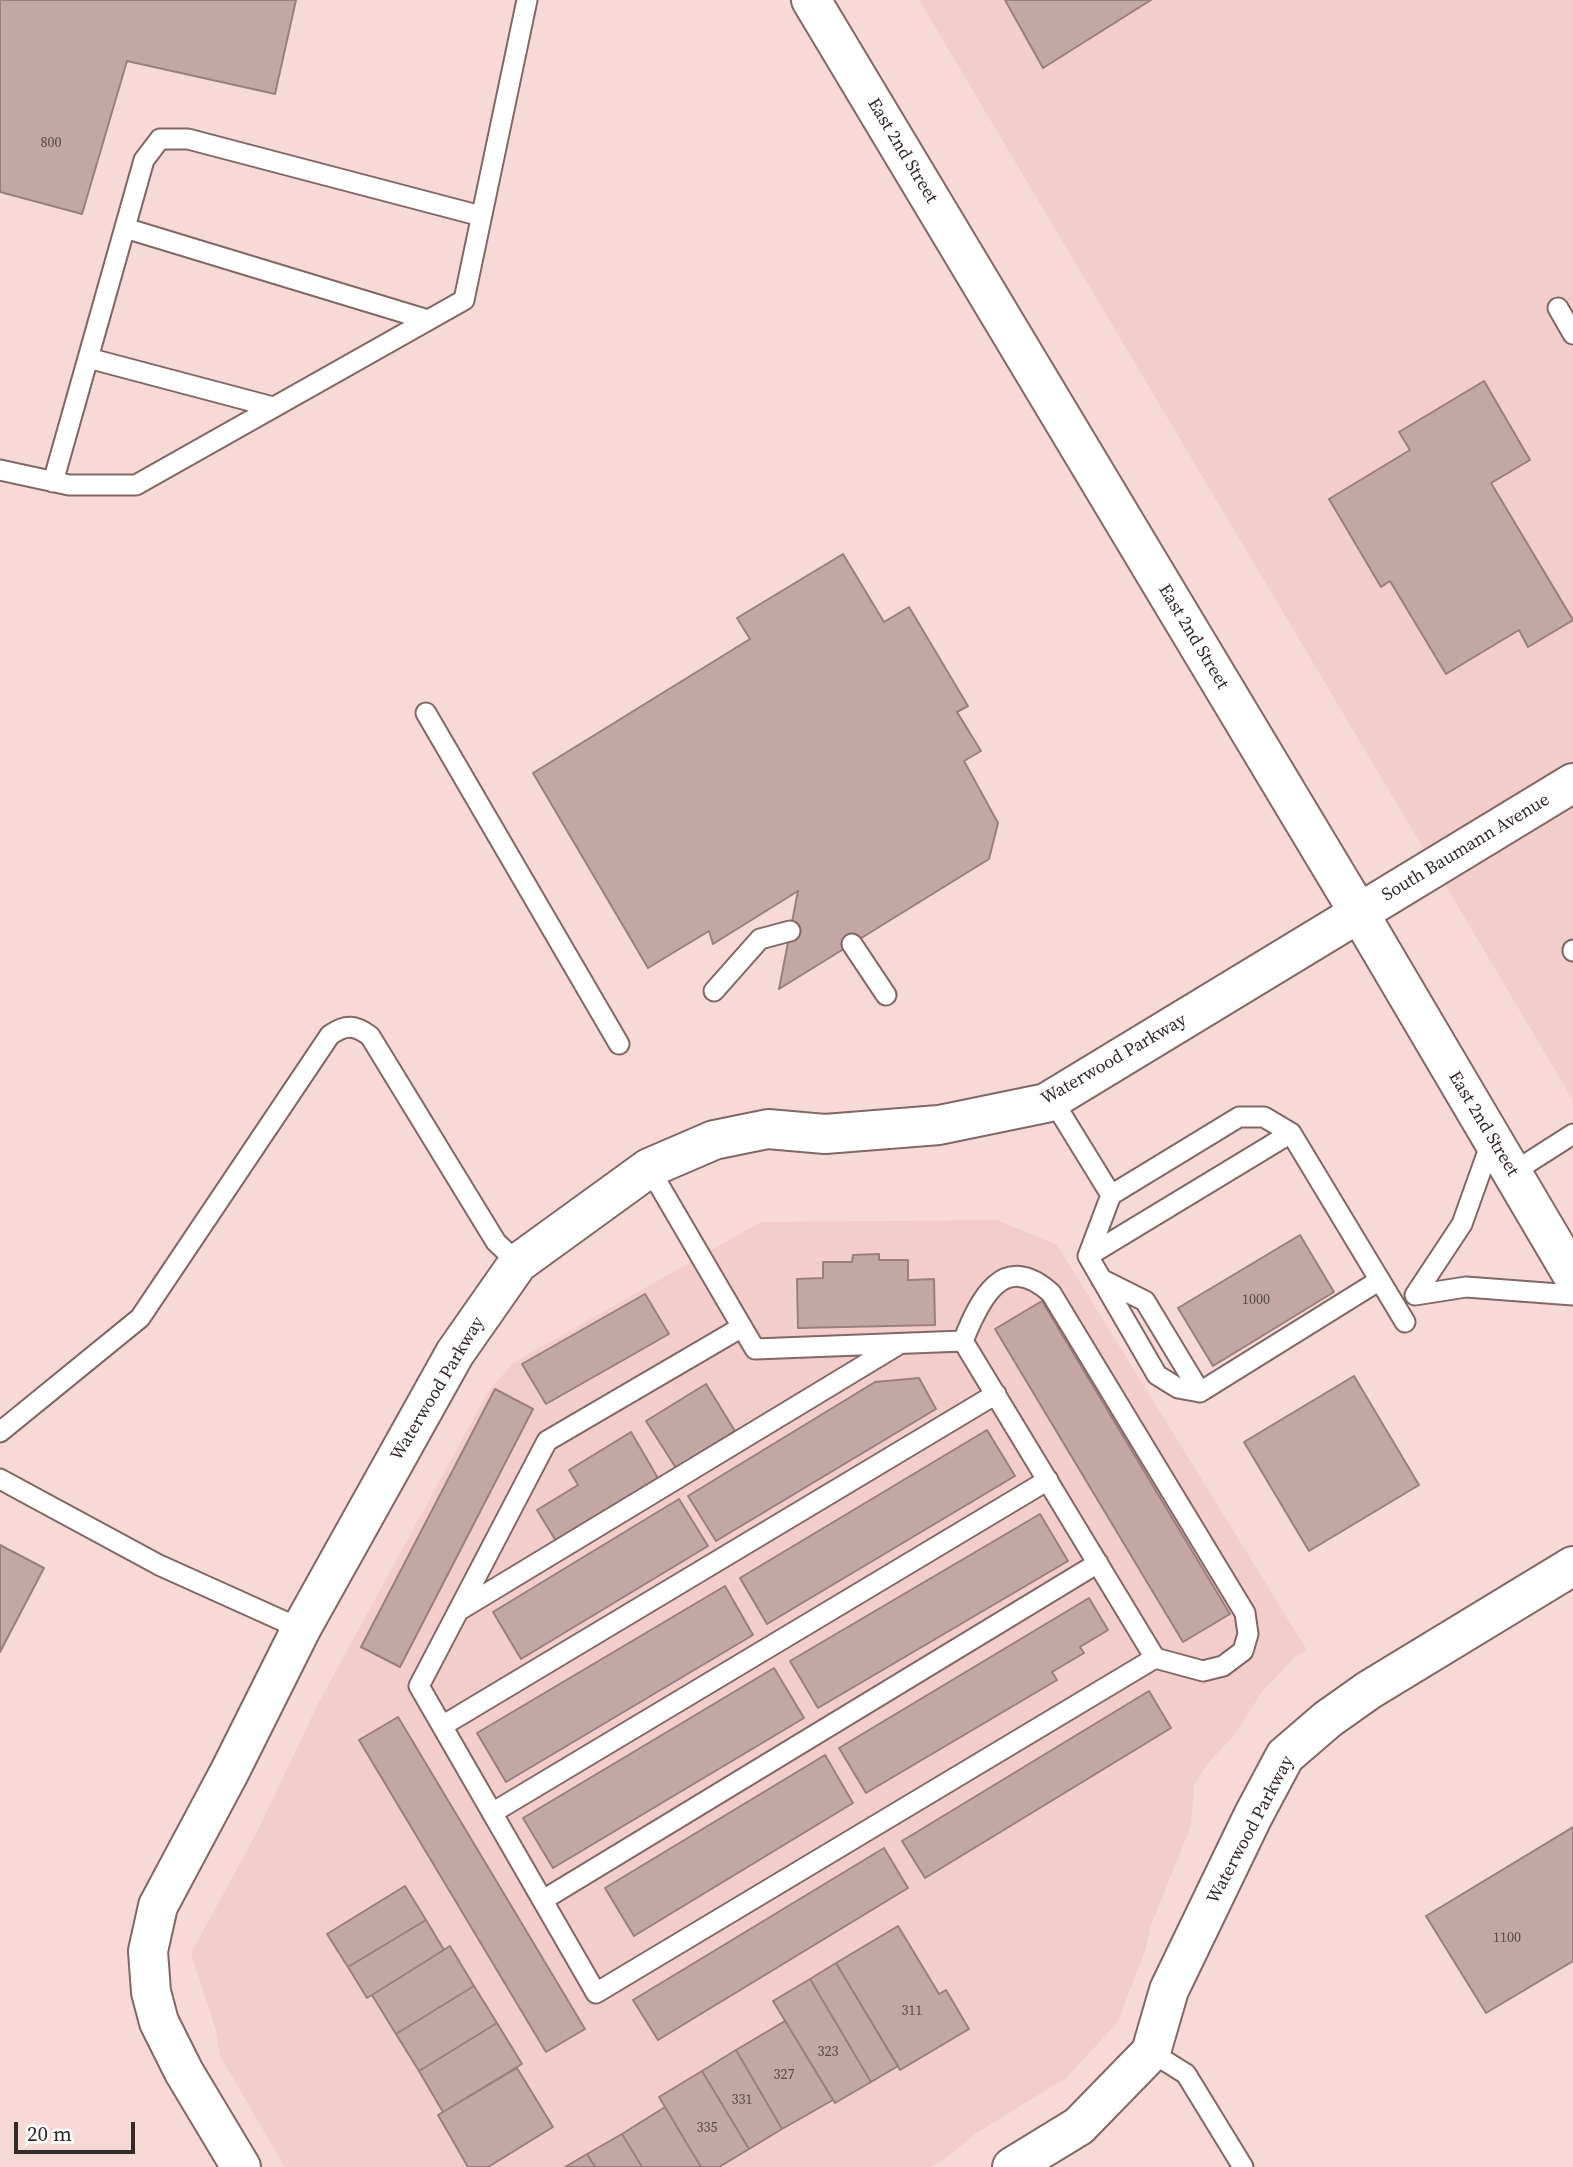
<!DOCTYPE html>
<style>
body{margin:0}
#map{position:relative;width:1573px;height:2167px;overflow:hidden;background:#f7dad8;font-family:"Source Serif 4",serif}
canvas{display:block}
.scale{position:absolute;left:14px;top:2122px;width:121px;height:32px;box-sizing:border-box;border:4px solid #352a29;border-top:0;padding-left:9px;font-size:21px;line-height:24px;white-space:nowrap;color:#352a29;-webkit-text-stroke:5px #fff;paint-order:stroke}
</style>
<div id="map">
<canvas width="1573" height="2167"></canvas>
<div class="scale">20 m</div>
</div>
<script>
const c = document.querySelector('canvas').getContext('2d');
c.lineJoin = 'round';
function fill(path, color) { c.fillStyle = color; c.fill(path, 'evenodd'); }
function strokePath(path, color, width, dash) { c.strokeStyle = color; c.lineWidth = width; c.lineCap = dash ? 'butt' : 'round'; c.setLineDash(dash || []); c.stroke(path); }
function write(font, color, halo, rows, align = 'center') {
  c.font = font + ' "Source Serif 4",serif'; c.lineWidth = 5; c.setLineDash([]); c.textBaseline = 'middle'; c.strokeStyle = halo; c.fillStyle = color; for (const [text, x, y, turn = 0] of rows) {
    c.save(); c.translate(x, y); c.rotate((+turn || 0) * Math.PI / 180); c.textAlign = isNaN(turn) ? turn : align; if (halo) c.strokeText(text, 0, 0); c.fillText(text, 0, 0); c.restore();
  }
}
fill(new Path2D(`
 M 919,0 L 1573,0 L 1573,1100 Z
 M 997,1220 L 1057,1245 L 1307,1650 L 1295,1657 L 1262,1692 L 1232,1738 L 1208,1763 L 1194,1785 L 1191,1826 L 1150,1928 L 1146,1948 L 1118,2022 L 1066,2078 L 975,2134 L 949,2156 L 931,2167 L 285,2167 L 220,2056 L 216,2031 L 191,1953 L 256,1834 L 319,1702 L 488,1392 L 513,1363 L 761,1222 Z`), '#f2cdcb');
const building = new Path2D(`
 M 0,0 L 296,0 L 275,94 L 127,61 L 82,214 L 0,192 Z
 M 1005,0 L 1151,0 L 1043,68 Z
 M 1484,381 L 1530,460 L 1491,483 L 1573,620 L 1528,647 L 1519,630 L 1446,674 L 1390,581 L 1381,587 L 1329,499 L 1410,450 L 1399,432 Z
 M 843,554 L 884,622 L 909,607 L 968,706 L 957,712 L 981,751 L 964,761 L 998,823 L 989,859 L 779,989 L 798,891 L 713,944 L 709,931 L 648,968 L 533,773 L 750,639 L 737,618 Z
 M 1300,1235 L 1334,1292 L 1213,1366 L 1178,1308 Z
 M 879,1254 L 879,1260 L 908,1260 L 908,1280 L 934,1279 L 935,1325 L 798,1328 L 797,1279 L 823,1278 L 823,1262 L 852,1262 L 853,1255 Z
 M 645,1294 L 669,1334 L 546,1404 L 522,1364 Z
 M 1042,1301 L 1230,1614 L 1183,1642 L 995,1329 Z
 M 1354,1376 L 1419,1485 L 1309,1551 L 1244,1442 Z
 M 919,1378 L 936,1409 L 716,1541 L 688,1496 L 875,1382 Z
 M 706,1384 L 735,1431 L 676,1468 L 646,1421 Z
 M 495,1389 L 533,1409 L 400,1667 L 361,1647 Z
 M 987,1430 L 1015,1476 L 767,1624 L 740,1578 Z
 M 631,1432 L 659,1480 L 556,1541 L 537,1510 L 578,1485 L 569,1470 Z
 M 679,1499 L 708,1546 L 521,1659 L 493,1612 Z
 M 1040,1514 L 1068,1561 L 818,1708 L 790,1661 Z
 M 0,1545 L 44,1568 L 0,1652 Z
 M 725,1586 L 753,1635 L 506,1782 L 477,1733 Z
 M 1089,1598 L 1108,1630 L 1080,1647 L 1084,1653 L 1052,1672 L 1057,1680 L 866,1793 L 839,1748 Z
 M 774,1668 L 804,1718 L 553,1868 L 523,1818 Z
 M 1149,1691 L 1171,1728 L 925,1878 L 902,1841 Z
 M 398,1717 L 585,2029 L 546,2052 L 359,1740 Z
 M 825,1755 L 853,1803 L 634,1936 L 605,1888 Z
 M 1573,1827 L 1573,1961 L 1486,2013 L 1426,1916 Z
 M 884,1848 L 908,1888 L 658,2040 L 633,2000 Z
 M 405,1886 L 426,1920 L 348,1967 L 327,1934 Z
 M 426,1920 L 444,1950 L 367,1998 L 348,1967 Z
 M 898,1926 L 939,1994 L 946,1990 L 969,2029 L 900,2070 L 836,1963 Z
 M 450,1946 L 474,1986 L 396,2034 L 372,1995 Z
 M 836,1963 L 898,2066 L 871,2082 L 810,1979 Z
 M 810,1979 L 871,2082 L 835,2103 L 773,2001 Z
 M 474,1986 L 497,2023 L 419,2071 L 396,2034 Z
 M 785,2021 L 833,2100 L 782,2129 L 736,2050 Z
 M 497,2023 L 522,2064 L 443,2112 L 419,2071 Z
 M 736,2050 L 782,2129 L 749,2149 L 702,2071 Z
 M 517,2068 L 553,2127 L 488,2167 L 468,2167 L 438,2115 Z
 M 702,2071 L 749,2149 L 719,2167 L 701,2167 L 659,2097 Z
 M 665,2107 L 701,2167 L 642,2167 L 622,2134 Z
 M 622,2134 L 642,2167 L 595,2167 L 587,2154 Z
 M 587,2154 L 595,2167 L 565,2167 Z`);
fill(building, '#c3a7a5');
strokePath(building, '#9a7f7d', 2);
const lane = new Path2D(`
 M 125,228 L 428,320
 M 1558,308 L 1573,334
 M 88,358 L 273,407
 M 0,470 L 69,485 L 136,485 L 464,300 L 527,0
 M 53,482 L 144,160 L 160,139 L 188,139 L 481,216
 M 426,713 L 619,1044
 M 852,944 L 886,995
 M 1573,950 L 1573,951
 M 714,991 L 760,939 L 790,931
 M 1052,1099 L 1111,1195 L 1088,1256
 M 1492,1140 L 1462,1224 L 1415,1295 L 1466,1287 L 1573,1295
 M 649,1168 L 742,1327
 M 1512,1173 L 1573,1134
 M 1111,1195 L 1239,1117 L 1264,1117 L 1291,1133 L 1405,1322
 M 1088,1256 L 1157,1375 L 1178,1388 L 1200,1392 L 1380,1280
 M 1088,1256 L 1291,1133
 M 1101,1279 L 1145,1301 L 1200,1392
 M 742,1327 L 755,1349 L 963,1341 L 1155,1658 L 596,1993 L 419,1686 L 547,1441 Z
 M 963,1341 C 980,1299 1003,1250 1051,1293 L 1245,1613 L 1248,1634 L 1243,1651 L 1223,1666 L 1203,1671 L 1155,1658
 M 0,1432 L 140,1318 L 330,1035 C 346,1024 355,1025 370,1036 L 496,1242 L 518,1263
 M 0,1479 L 159,1565 L 301,1629
 M 458,1611 L 896,1346
 M 442,1726 L 996,1394
 M 492,1813 L 1048,1480
 M 543,1900 L 1098,1563
 M 1151,2052 L 1186,2074 L 1243,2167`);
const street = new Path2D(`
 M 241,2167 L 184,2072 L 159,2022 L 151,1992 L 148,1951 L 158,1906 L 230,1771 L 301,1629 L 455,1353 L 518,1263 L 649,1168 L 714,1140 L 768,1129 L 825,1134 L 939,1125 L 1046,1103 L 1359,913
 M 1012,2167 L 1079,2126 L 1151,2052 L 1169,1990 L 1253,1816 L 1285,1756 L 1328,1719 L 1369,1690 L 1573,1566`);
const secondary = new Path2D(`
 M 1359,913 L 1573,783`);
const primary = new Path2D(`
 M 811,0 L 1359,913 L 1573,1276`);
strokePath(lane, '#816765', 23);
strokePath(street, '#816765', 42);
strokePath(secondary, '#816765', 42);
strokePath(primary, '#816765', 42);
strokePath(lane, '#fff', 19);
strokePath(street, '#fff', 38);
strokePath(secondary, '#fff', 38);
strokePath(primary, '#fff', 38);
write('14px', '#584948', null, [
 ["800",51,143],
 ["1000",1256,1300],
 ["1100",1507,1938],
 ["311",912,2011],
 ["323",828,2052],
 ["327",784,2075],
 ["331",742,2100],
 ["335",707,2128]
]);
write('18px', '#352a29', '#fff', [
 ["East 2nd Street",902,151,59],
 ["East 2nd Street",1193,637,59],
 ["South Baumann Avenue",1466,848,-31],
 ["Waterwood Parkway",1114,1060,-30],
 ["East 2nd Street",1483,1124,59],
 ["Waterwood Parkway",438,1389,-59],
 ["Waterwood Parkway",1251,1830,-62]
]);
</script>
